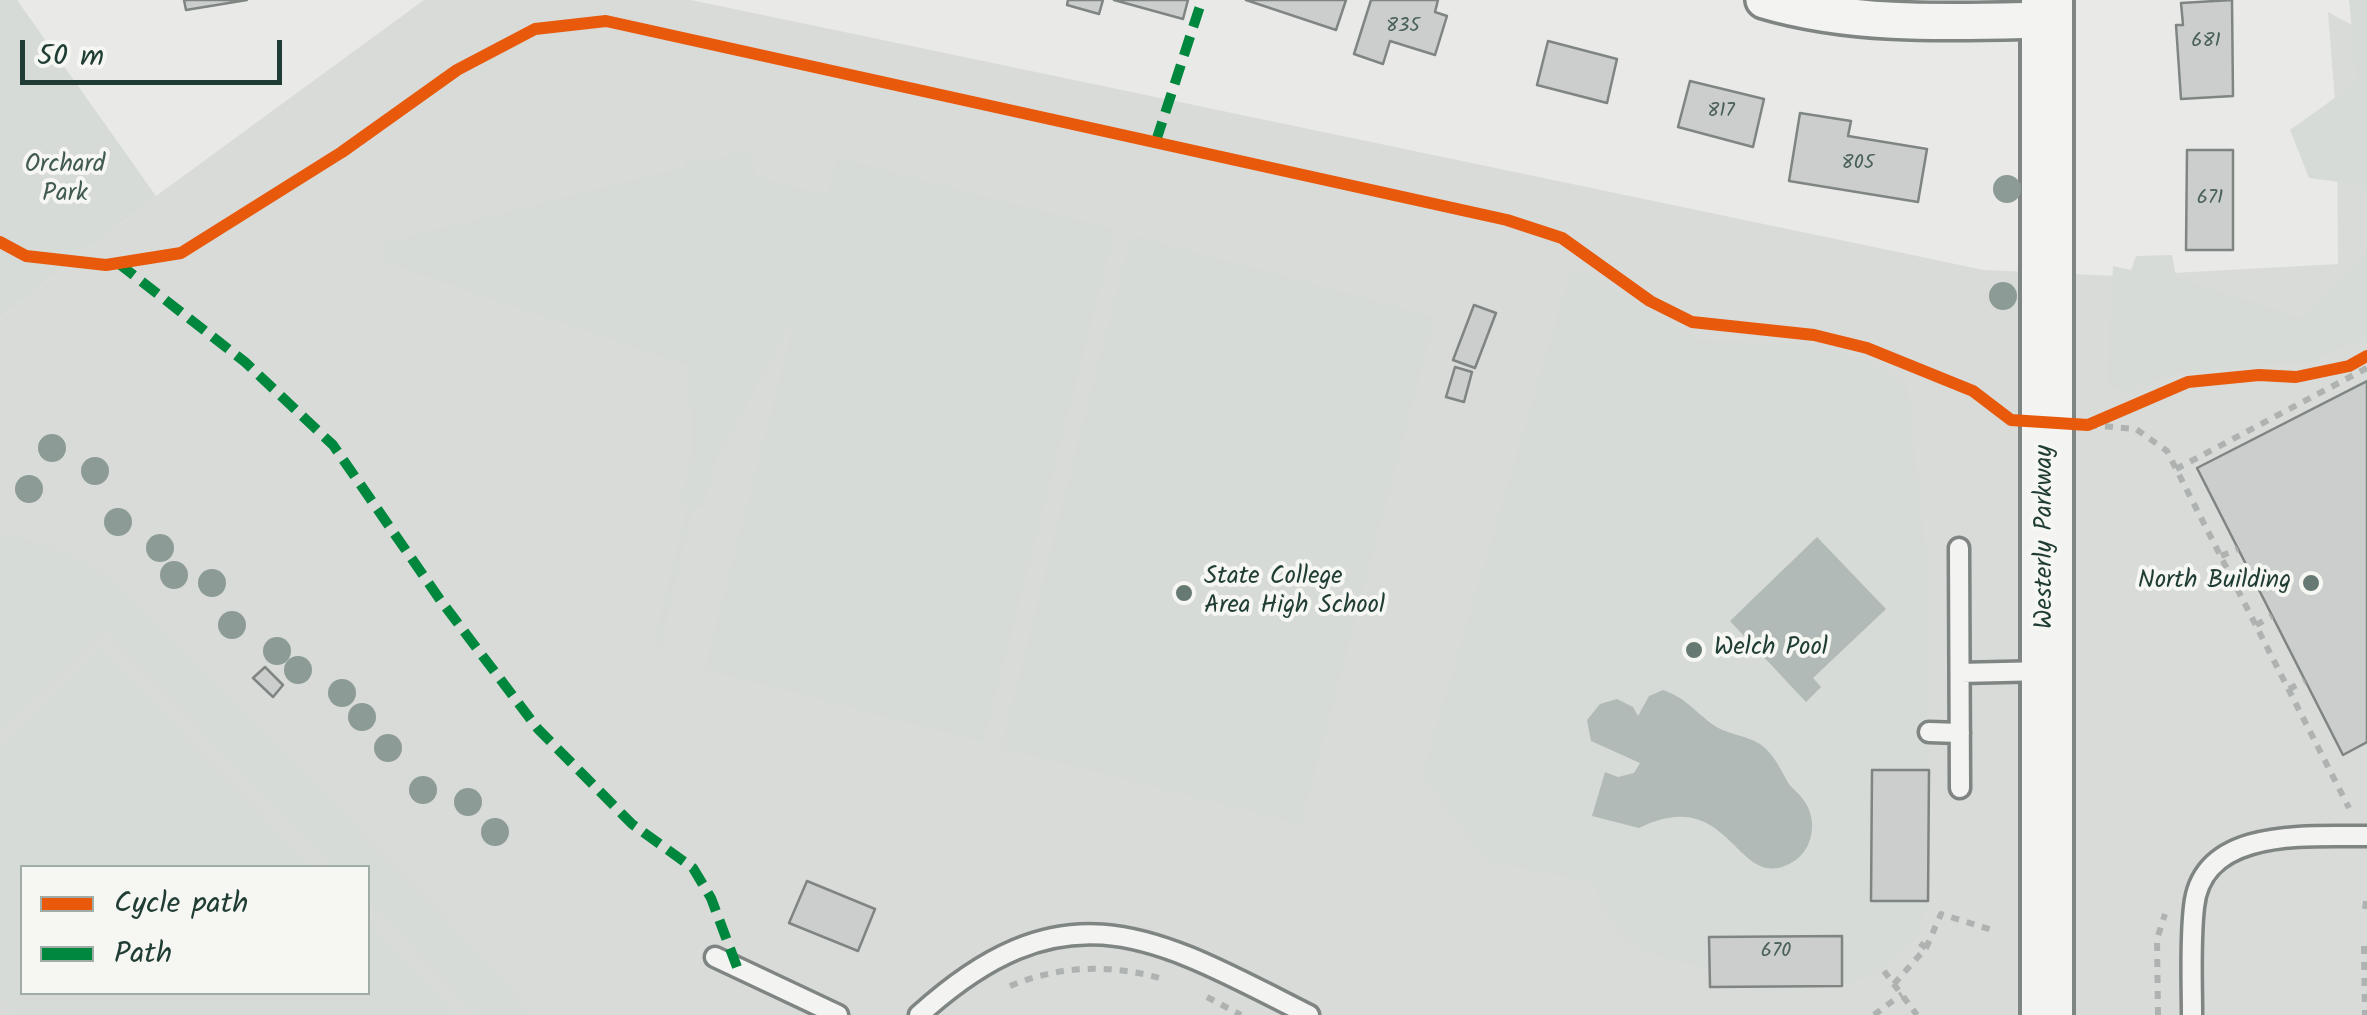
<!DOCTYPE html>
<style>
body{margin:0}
#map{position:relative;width:2367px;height:1015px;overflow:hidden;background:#e9eae8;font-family:Kalam,sans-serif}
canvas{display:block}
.legend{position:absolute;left:20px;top:865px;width:350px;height:130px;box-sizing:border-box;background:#f6f6f2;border:2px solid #a0aca6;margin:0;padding:12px 18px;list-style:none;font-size:30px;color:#1f3d34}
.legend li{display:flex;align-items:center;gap:20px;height:50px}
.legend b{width:50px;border:2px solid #a0aca6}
.scale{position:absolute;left:20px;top:40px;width:262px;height:45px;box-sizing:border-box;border:5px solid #1f3d34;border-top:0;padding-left:12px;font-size:30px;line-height:35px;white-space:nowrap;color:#1f3d34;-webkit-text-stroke:8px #f6f6f2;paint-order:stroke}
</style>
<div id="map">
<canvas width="2367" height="1015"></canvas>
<ul class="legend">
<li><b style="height:12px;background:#e8590c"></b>Cycle path</li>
<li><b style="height:12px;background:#00873e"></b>Path</li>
</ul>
<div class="scale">50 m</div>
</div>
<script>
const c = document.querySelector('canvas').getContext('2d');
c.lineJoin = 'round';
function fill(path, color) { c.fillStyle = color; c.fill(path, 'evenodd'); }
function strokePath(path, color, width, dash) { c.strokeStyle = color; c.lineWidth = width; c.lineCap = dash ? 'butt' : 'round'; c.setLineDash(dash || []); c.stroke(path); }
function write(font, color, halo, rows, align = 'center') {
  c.font = font + ' Kalam,sans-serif'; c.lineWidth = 8; c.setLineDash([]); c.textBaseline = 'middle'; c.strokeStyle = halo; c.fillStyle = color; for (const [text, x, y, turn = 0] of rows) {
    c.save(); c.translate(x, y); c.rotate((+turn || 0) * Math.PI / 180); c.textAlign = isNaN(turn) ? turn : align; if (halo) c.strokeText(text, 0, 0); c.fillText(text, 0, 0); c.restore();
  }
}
fill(new Path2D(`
 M 424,0 L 691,0 L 1984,270 L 2117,276 L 2338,264 L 2337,127 L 2328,12 L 2367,33 L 2367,1015 L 0,1015 L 0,318 L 156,196 ZM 22,868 L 368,868 L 368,992 L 22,992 Z`), '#d8dbd8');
fill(new Path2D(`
 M 0,0 L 17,0 L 156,196 L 0,318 Z
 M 2349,0 L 2367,0 L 2367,186 L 2309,178 L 2290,130 L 2357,82 Z
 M 749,150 L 755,176 L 827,196 L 838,158 L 1115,230 L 983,742 L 705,669 L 797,312 L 715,462 L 703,507 L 692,510 L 660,648 L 653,647 L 687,508 L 680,503 L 692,456 L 690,366 L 384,262 L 385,243 L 685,167 L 685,158 L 702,162 Z
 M 1131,235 L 1435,317 L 1301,824 L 1001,748 Z
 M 2367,253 L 2367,337 L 2309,362 L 2177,372 L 2127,391 L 2111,388 L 2107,379 L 2113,266 L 2131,270 L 2136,256 L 2172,255 L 2176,277 L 2304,319 Z
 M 1573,265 L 1697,339 L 1825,347 L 1871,363 L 1907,383 L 1927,567 L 1928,901 C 1924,913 1921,928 1914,938 C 1873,1005 1777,986 1710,987 L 1709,968 C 1647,955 1614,949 1594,883 L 1488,862 L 1422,775 Z
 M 0,535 C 49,540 91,561 128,594 L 502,976 L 529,1015 L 477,1015 L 368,901 L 368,868 L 335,867 L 105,632 L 0,734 Z
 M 100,649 L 313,867 L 22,868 L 22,992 L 368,992 L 368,923 L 458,1015 L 15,1015 L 0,1000 L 0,748 Z`), '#d6dbd7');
fill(new Path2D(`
 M 1817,537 L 1886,609 L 1813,678 L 1821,687 L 1806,702 L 1730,621 Z
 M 1663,690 C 1686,698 1693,710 1712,724 C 1724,734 1746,735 1760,744 C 1773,753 1780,768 1787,781 C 1791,788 1797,791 1802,798 C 1819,818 1814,851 1791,863 C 1735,894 1732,782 1639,828 L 1592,816 L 1605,772 L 1618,777 L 1634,773 L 1640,763 L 1591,741 L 1587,720 L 1600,704 L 1617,699 L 1633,707 L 1638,716 L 1649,696 Z`), '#b1bab6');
const building = new Path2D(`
 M 184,0 L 247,0 L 186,10 Z
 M 1068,0 L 1103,0 L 1099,14 L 1067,5 Z
 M 1114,0 L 1188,0 L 1183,19 Z
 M 1246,0 L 1346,0 L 1336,30 Z
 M 1371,0 L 1438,0 L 1435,12 L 1447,16 L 1435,55 L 1390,41 L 1383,64 L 1354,54 Z
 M 2232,0 L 2233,96 L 2181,99 L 2176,25 L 2183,25 L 2181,3 Z
 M 1548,41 L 1617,59 L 1607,103 L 1537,85 Z
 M 1690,81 L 1764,99 L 1753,147 L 1678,127 Z
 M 1800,113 L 1851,121 L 1848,136 L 1927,149 L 1918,202 L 1789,181 Z
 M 2187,150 L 2233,150 L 2233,250 L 2186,250 Z
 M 1474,305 L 1496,313 L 1475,368 L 1453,360 Z
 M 1455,367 L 1472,372 L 1464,402 L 1446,397 Z
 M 2367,381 L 2367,742 L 2343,755 L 2197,468 Z
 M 265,667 L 283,685 L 273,697 L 253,678 Z
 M 1872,770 L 1929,770 L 1928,901 L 1871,901 Z
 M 807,881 L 875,909 L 858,951 L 789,923 Z
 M 1842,936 L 1842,986 L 1710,987 L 1709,937 Z`);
fill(building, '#cbcecc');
strokePath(building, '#7f8583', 2.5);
const lane = new Path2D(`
 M 1959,548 L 1960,788
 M 1960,673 L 2046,671
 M 1929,732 L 1960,733
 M 715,957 L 838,1015
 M 919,1015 C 1067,881 1155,937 1309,1015
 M 2192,1015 C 2192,980 2190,943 2194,907 C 2202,826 2310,837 2367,836`);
const street = new Path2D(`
 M 1764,0 C 1855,27 1953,22 2048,20`);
const secondary = new Path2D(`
 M 2047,0 L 2047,1015`);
strokePath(lane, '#7f8583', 25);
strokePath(street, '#7f8583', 42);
strokePath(secondary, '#7f8583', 58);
strokePath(new Path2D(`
 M 2089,425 L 2136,429 L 2167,451 L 2349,808
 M 2176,469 L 2367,368
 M 2221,556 L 2238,549
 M 2256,625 L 2272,616
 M 2289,689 L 2305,681
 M 2365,909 L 2367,894
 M 2364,946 L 2365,1015
 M 1926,948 L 1941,914 L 1992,930
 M 1884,971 L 1917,1015
 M 1894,984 L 1926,948 L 1914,938
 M 1010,986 C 1060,965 1112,964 1163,979
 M 1207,997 L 1241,1015
 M 1874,1015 L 1902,994
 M 2158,1015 L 2157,939 L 2165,914`), '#aeb2b0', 6, [8, 8]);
strokePath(lane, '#f3f3f1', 18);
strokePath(street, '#f3f3f1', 35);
strokePath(secondary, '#f3f3f1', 50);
strokePath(new Path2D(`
 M 1156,141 L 1202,0
 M 118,263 L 245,362 L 333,445 L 441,601 L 538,729 L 632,824 L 693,868 L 711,898 L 737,967`), '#00873e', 10, [20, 10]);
strokePath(new Path2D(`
 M 0,242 L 26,256 L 106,265 L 181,253 L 342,152 L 457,70 L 535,29 L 606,21 L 1507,220 L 1562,238 L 1650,301 L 1692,322 L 1814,335 L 1867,348 L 1973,391 L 2011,420 L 2088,425 L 2188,382 L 2259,375 L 2296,377 L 2349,366 L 2367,356`), '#e8590c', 12);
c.fillStyle = '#8d9b96';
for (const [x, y] of [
 [2007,189],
 [2003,296],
 [52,448],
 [95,471],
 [29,489],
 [118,522],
 [160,548],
 [174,575],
 [212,583],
 [232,625],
 [277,651],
 [298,670],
 [342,693],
 [362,717],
 [388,748],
 [423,790],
 [468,802],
 [495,832]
]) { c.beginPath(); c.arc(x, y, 14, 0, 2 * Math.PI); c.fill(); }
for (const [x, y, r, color] of [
 [2311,583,10,"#667a73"],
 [1184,593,10,"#667a73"],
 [1694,650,10,"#667a73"]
]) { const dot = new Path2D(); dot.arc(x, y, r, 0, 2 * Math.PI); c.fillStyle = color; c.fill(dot); strokePath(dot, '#f6f6f2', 4); }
write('20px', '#4a615a', null, [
 ["835",1403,28],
 ["681",2206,43],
 ["817",1721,113],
 ["805",1858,165],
 ["671",2210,200],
 ["670",1776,953]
]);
write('25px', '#415a52', '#f6f6f2', [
 ["Orchard",65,167],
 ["Park",65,196]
]);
write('25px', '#1f3d34', '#f6f6f2', [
 ["Westerly Parkway",2047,537,-90]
]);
write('25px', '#1f3d34', '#f6f6f2', [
 ["State College",1204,579],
 ["Area High School",1204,608],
 ["North Building",2291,583,"right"],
 ["Welch Pool",1714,650]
], 'left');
</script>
